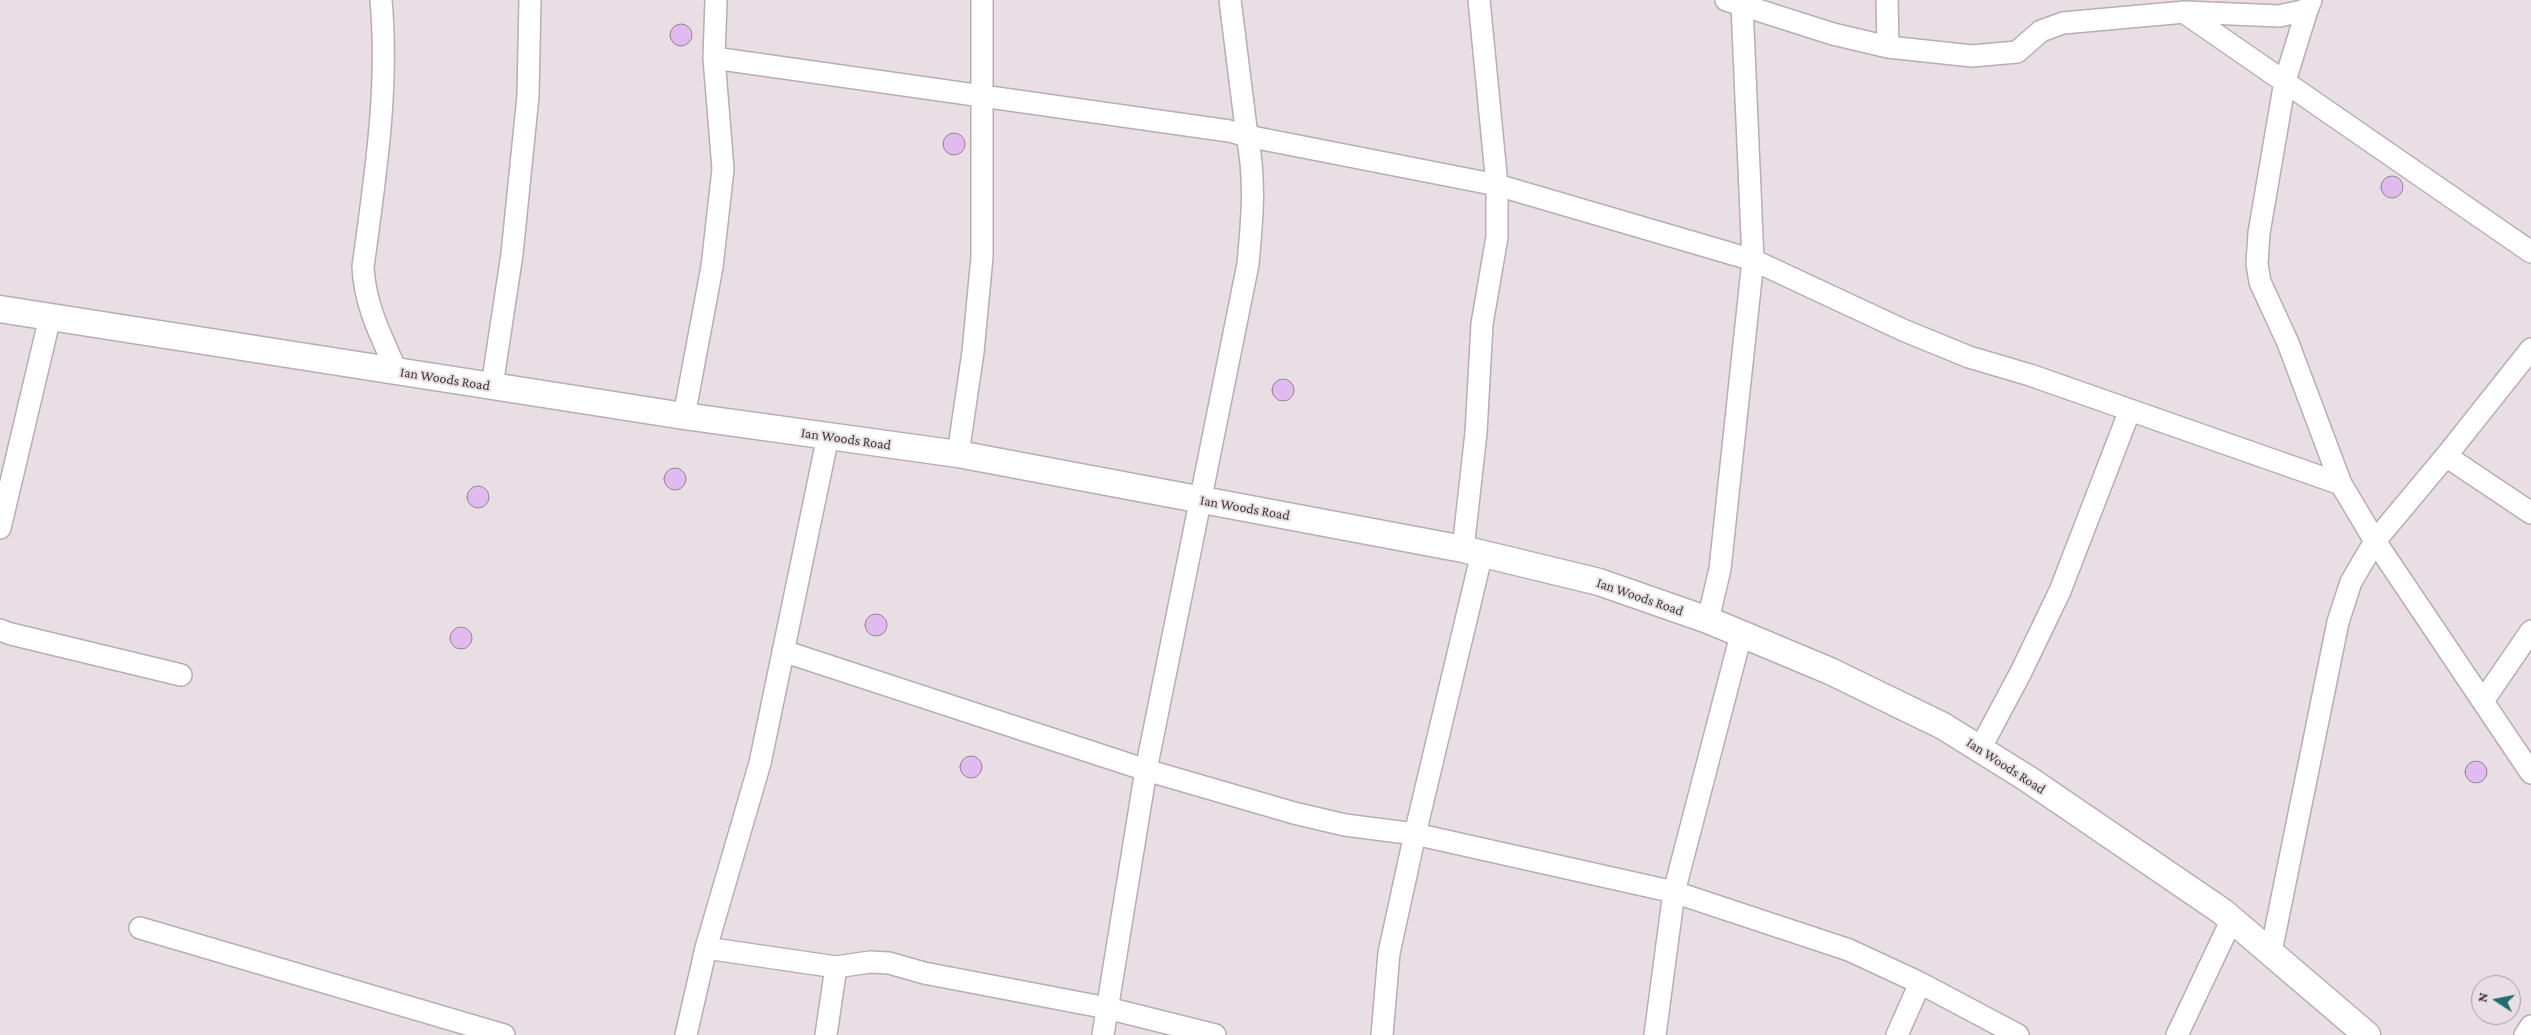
<!DOCTYPE html>
<style>
body{margin:0}
#map{position:relative;width:2531px;height:1035px;overflow:hidden;background:#e9dee3;font-family:"Crimson Pro",serif}
canvas{display:block}
.north{position:absolute;left:2471px;top:975px;width:50px;height:50px;box-sizing:border-box;background:#e9dee3;border:1px solid #a59ca0;border-radius:50%;rotate:281deg;font-size:14px;font-weight:700;line-height:20px;text-align:center;color:#3e393b}
.north::after{content:'';display:block;margin:auto;width:18px;height:22px;background:#206b72;clip-path:polygon(50% 0,100% 100%,50% 72%,0 100%)}
</style>
<div id="map">
<canvas width="2531" height="1035"></canvas>
<div class="north">N</div>
</div>
<script>
const c = document.querySelector('canvas').getContext('2d');
c.lineJoin = 'round';
function fill(path, color) { c.fillStyle = color; c.fill(path, 'evenodd'); }
function strokePath(path, color, width, dash) { c.strokeStyle = color; c.lineWidth = width; c.lineCap = dash ? 'butt' : 'round'; c.setLineDash(dash || []); c.stroke(path); }
function write(font, color, halo, rows, align = 'center') {
  c.font = font + ' "Crimson Pro",serif'; c.lineWidth = 4; c.setLineDash([]); c.textBaseline = 'middle'; c.strokeStyle = halo; c.fillStyle = color; for (const [text, x, y, turn = 0] of rows) {
    c.save(); c.translate(x, y); c.rotate((+turn || 0) * Math.PI / 180); c.textAlign = isNaN(turn) ? turn : align; if (halo) c.strokeText(text, 0, 0); c.fillText(text, 0, 0); c.restore();
  }
}
const building = new Path2D(`
 M670 35a11 11 0 1 1 22 0a11 11 0 1 1-22 0Z
 M943 144a11 11 0 1 1 22 0a11 11 0 1 1-22 0Z
 M2381 187a11 11 0 1 1 22 0a11 11 0 1 1-22 0Z
 M1272 390a11 11 0 1 1 22 0a11 11 0 1 1-22 0Z
 M664 479a11 11 0 1 1 22 0a11 11 0 1 1-22 0Z
 M467 497a11 11 0 1 1 22 0a11 11 0 1 1-22 0Z
 M865 625a11 11 0 1 1 22 0a11 11 0 1 1-22 0Z
 M450 638a11 11 0 1 1 22 0a11 11 0 1 1-22 0Z
 M960 767a11 11 0 1 1 22 0a11 11 0 1 1-22 0Z
 M2465 772a11 11 0 1 1 22 0a11 11 0 1 1-22 0Z`);
fill(building, '#e1baef');
strokePath(building, '#908992', 1);
const minor = new Path2D(`
 M 381,0 C 389,90 375,178 363,267 C 365,306 381,336 397,372
 M 1230,0 L 1247,136 L 1497,185 L 1753,260 L 1903,330 L 1969,357 L 2030,375 L 2341,484 L 2375,541 L 2531,773
 M 1887,0 L 1888,47
 M 1742,5 L 1833,34 L 1888,47 L 1972,56 L 2017,52 L 2041,31 L 2063,23 L 2185,12 L 2279,16 L 2307,10 L 2311,0
 M 2307,10 L 2285,81 L 2259,233 L 2257,264 L 2260,282 L 2288,343 L 2341,484
 M 2185,13 L 2531,252
 M 714,58 L 1229,131 L 1247,136 C 1256,179 1252,221 1248,264 L 1146,770 L 1103,1035
 M 492,386 L 512,254 L 528,96 L 530,0
 M 684,416 L 712,267 L 723,169 L 714,58 L 716,0
 M 958,454 L 973,352 L 982,257 L 982,0
 M 2446,456 L 2531,513
 M 0,528 L 50,317
 M 1463,549 L 1476,433 L 1482,324 L 1497,237 L 1497,185 L 1479,0
 M 1708,620 L 1720,569 L 1753,260 L 1742,5 L 1726,0
 M 0,630 L 11,634 L 181,675
 M 783,651 L 1146,770 L 1294,813 L 1345,825 L 1415,834 L 1674,892 L 1849,950 L 1920,983 L 2018,1035
 M 2483,701 L 2531,631
 M 1980,749 L 2021,672 L 2060,591 L 2130,410
 M 140,928 L 504,1035
 M 706,948 L 836,967 L 826,1035
 M 2271,952 L 2338,622 L 2351,582 L 2375,541 L 2446,456 L 2531,349
 M 836,967 L 870,962 L 889,963 L 924,973 L 1107,1008 L 1215,1035
 M 686,1035 L 706,948 L 760,763 L 828,436
 M 1382,1035 L 1389,953 L 1415,834 L 1482,553
 M 1655,1035 L 1674,892 L 1741,635
 M 1897,1035 L 1920,983
 M 2177,1035 L 2232,919
 M 2525,1035 L 2531,1026`);
const tertiary = new Path2D(`
 M 0,309 L 684,416 L 958,454 L 1463,549 L 1599,582 L 1708,620 L 1830,671 L 1943,726 L 2028,779 L 2223,912 L 2367,1035`);
strokePath(minor, '#b7adb2', 24);
strokePath(tertiary, '#b7adb2', 29);
strokePath(minor, '#fff', 21);
strokePath(tertiary, '#fff', 26);
write('14px', '#3e393b', '#e9dee3', [
 ["Ian Woods Road",445,379,9],
 ["Ian Woods Road",846,439,8],
 ["Ian Woods Road",1245,508,10],
 ["Ian Woods Road",1640,597,19],
 ["Ian Woods Road",2006,766,33]
]);
</script>
